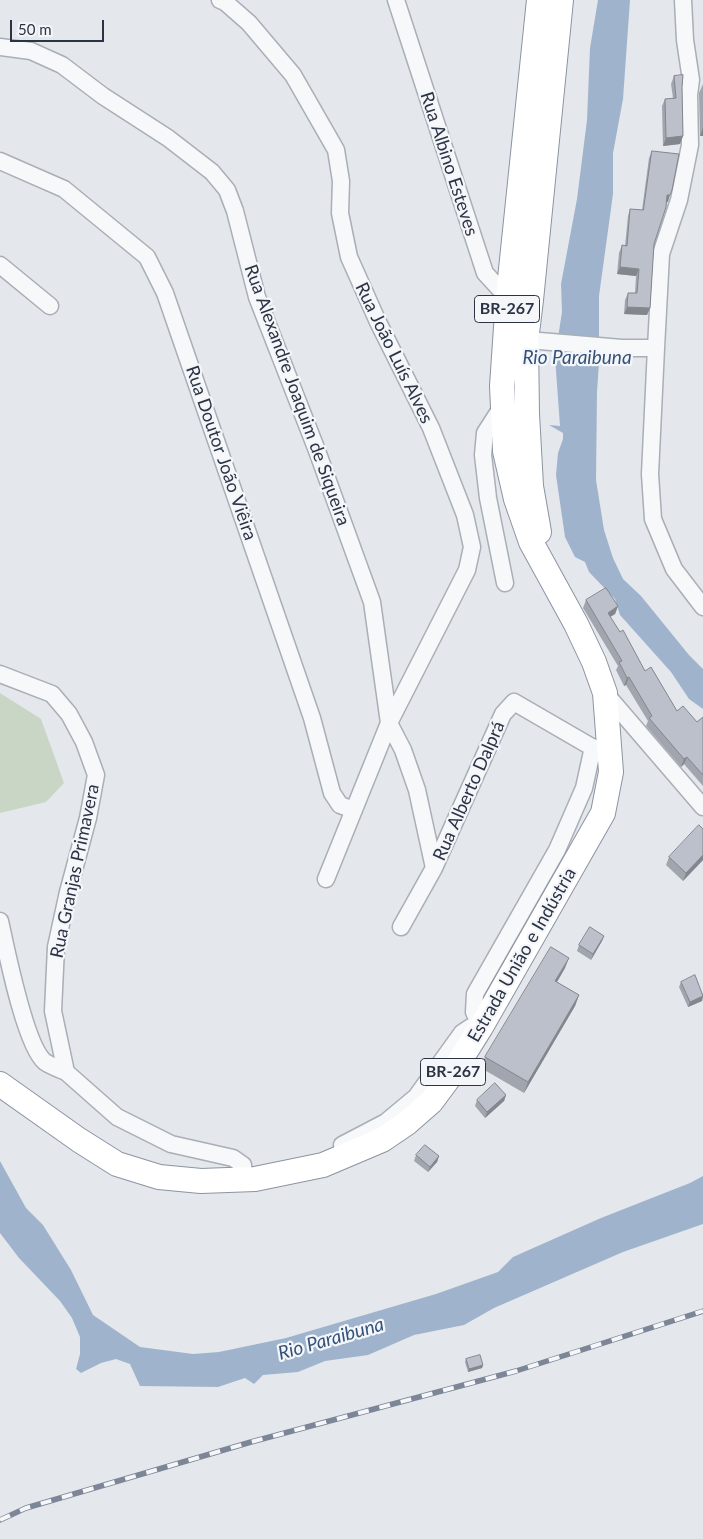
<!DOCTYPE html>
<meta charset="utf-8">
<style>
body{margin:0}
#map{position:relative;width:703px;height:1539px;overflow:hidden;background:#e4e7ec;font-family:Lato,sans-serif}
canvas{display:block}
.scale{position:absolute;left:10px;top:20px;width:94px;height:22px;box-sizing:border-box;border:2px solid #2b3445;border-top:0;padding-left:6px;font-size:15px;line-height:18px;white-space:nowrap;color:#2b3445;-webkit-text-stroke:4px #f4f6f9;paint-order:stroke}
</style>
<div id="map">
<canvas width="703" height="1539"></canvas>
<div class="scale">50 m</div>
</div>
<script>
const c = document.querySelector('canvas').getContext('2d');
c.lineJoin = 'round';
function fill(path, color) { c.fillStyle = color; c.fill(path, 'evenodd'); }
function strokePath(path, color, width, dash) { c.strokeStyle = color; c.lineWidth = width; c.lineCap = dash ? 'butt' : 'round'; c.setLineDash(dash || []); c.stroke(path); }
function write(font, color, halo, rows, align = 'center') {
  c.font = font + ' Lato,sans-serif'; c.lineWidth = 4.5; c.setLineDash([]); c.textBaseline = 'middle'; c.strokeStyle = halo; c.fillStyle = color; for (const [text, x, y, turn = 0] of rows) {
    c.save(); c.translate(x, y); c.rotate((+turn || 0) * Math.PI / 180); c.textAlign = isNaN(turn) ? turn : align; if (halo) c.strokeText(text, 0, 0); c.fillText(text, 0, 0); c.restore();
  }
}
fill(new Path2D(`
 M 0,693 L 41,719 L 64,783 L 46,802 L 0,813 Z`), '#c9d6c5');
fill(new Path2D(`
 M 598,0 L 630,0 L 623,99 L 613,153 L 613,194 L 599,296 L 599,362 L 597,392 L 596,480 L 604,530 L 613,558 L 623,579 L 641,596 L 689,655 L 703,669 L 703,709 L 689,699 L 671,672 L 620,615 L 615,599 L 589,572 L 585,562 L 575,557 L 565,537 L 556,475 L 558,453 L 563,439 L 563,433 L 549,425 L 560,426 L 555,357 L 562,312 L 561,284 L 577,199 L 587,120 L 590,48 Z
 M 0,1161 L 26,1208 L 43,1225 L 71,1270 L 93,1315 L 140,1347 L 193,1354 L 219,1352 L 286,1338 L 436,1294 L 498,1272 L 513,1257 L 601,1218 L 690,1183 L 703,1176 L 703,1224 L 623,1252 L 494,1308 L 464,1325 L 414,1335 L 368,1355 L 325,1361 L 298,1372 L 263,1375 L 254,1384 L 245,1378 L 218,1387 L 140,1386 L 130,1364 L 116,1359 L 101,1363 L 81,1373 L 76,1369 L 80,1354 L 80,1337 L 72,1318 L 60,1301 L 19,1258 L 0,1233 Z`), '#9fb4cc');
const minor = new Path2D(`
 M 220,0 L 225,2 L 249,23 L 293,75 L 336,150 L 341,181 L 340,213 L 349,257 L 378,322 L 431,428 L 465,515 L 472,547 L 467,570 L 389,723 L 326,879
 M 396,0 L 485,273 L 508,298 L 515,298
 M 0,47 L 31,51 L 62,65 L 103,96 L 168,138 L 212,172 L 227,190 L 235,211 L 257,297 L 316,448 L 372,602 L 389,723 L 403,750 L 417,790 L 434,868
 M 0,161 L 64,189 L 147,257 L 165,293 L 312,718 L 332,793 L 340,805 L 354,810
 M 0,265 L 50,306
 M 516,339 L 622,348 L 656,348 L 650,474 L 653,519 L 674,569 L 703,607
 M 656,348 L 661,254 L 679,200 L 690,145 L 689,95 L 691,80 L 685,40 L 683,0
 M 503,405 L 485,433 L 483,455 L 488,498 L 505,583
 M 0,674 L 52,694 L 69,714 L 84,742 L 96,775 L 88,818 L 68,892 L 56,947 L 53,1011 L 66,1072 L 117,1117 L 171,1144 L 233,1158 L 243,1165 L 244,1175 L 241,1181
 M 605,693 L 703,807
 M 0,921 C 6,948 25,1046 45,1062 C 51,1066 59,1069 66,1072
 M 401,927 L 434,868 L 503,714 L 514,702 L 602,753
 M 342,1145 L 386,1122 L 416,1097 L 462,1033 L 471,1027 L 481,1027 L 474,1012 L 475,994 L 557,850 L 584,788 L 593,747`);
const highway = new Path2D(`
 M 539,532 L 531,486 L 527,414 L 526,341 L 531,300 L 561,0
 M 0,1084 L 79,1140 L 117,1164 L 159,1177 L 201,1181 L 255,1179 L 323,1165 L 382,1140 L 407,1123 L 431,1102 L 451,1075 L 481,1027 L 603,813 L 611,772 L 605,693 L 594,662 L 576,624 L 531,542 L 516,499 L 505,451 L 502,386 L 508,298 L 539,0`);
strokePath(minor, '#a9aeb7', 19);
strokePath(highway, '#8b94a3', 26);
strokePath(minor, '#f7f8fa', 16);
strokePath(highway, '#fff', 24);
const rail = new Path2D(`
 M 0,1520 L 26,1508 L 251,1442 L 516,1371 L 703,1311`);
strokePath(rail, '#7d8696', 5.5);
strokePath(rail, '#f4f6f9', 4, [11]);
fill(new Path2D(`
 M 674,76 L 682,87 L 683,136 L 680,144 L 663,146 L 662,106 L 665,99 L 673,98 L 671,84 Z
 M 703,84 L 703,136 L 700,136 L 699,93 Z
 M 652,151 L 668,202 L 667,202 L 654,244 L 650,308 L 647,315 L 624,314 L 625,300 L 628,293 L 635,293 L 636,276 L 617,274 L 619,253 L 622,245 L 625,246 L 628,216 L 630,209 L 642,210 L 649,158 Z
 M 586,600 L 618,606 L 615,614 L 610,617 L 645,671 L 677,711 L 697,722 L 703,717 L 703,786 L 684,764 L 681,767 L 646,726 L 648,721 L 626,685 L 624,686 L 616,670 L 618,666 L 583,608 Z
 M 703,829 L 703,860 L 683,881 L 666,865 L 669,857 Z
 M 604,936 L 602,941 L 591,960 L 577,951 L 579,945 Z
 M 565,968 L 557,982 L 579,995 L 575,1006 L 524,1093 L 481,1068 L 485,1057 Z
 M 681,982 L 703,994 L 702,1001 L 688,1007 L 679,987 Z
 M 506,1095 L 504,1101 L 485,1118 L 475,1106 L 477,1100 Z
 M 416,1155 L 439,1156 L 437,1162 L 428,1172 L 414,1161 Z
 M 466,1359 L 483,1365 L 482,1368 L 468,1372 L 465,1362 Z`), '#a1a5ae');
fill(new Path2D(`
 M 703,127 L 703,136 L 700,136 Z
 M 683,136 L 680,144 L 663,146 L 666,138 Z
 M 667,195 L 670,195 L 668,202 L 664,202 Z
 M 620,267 L 639,269 L 636,276 L 617,274 Z
 M 627,307 L 650,308 L 647,315 L 624,314 Z
 M 618,606 L 615,614 L 605,620 L 608,613 Z
 M 629,677 L 626,685 L 624,686 L 627,678 Z
 M 687,757 L 684,764 L 681,767 L 684,759 Z
 M 703,855 L 703,860 L 683,881 L 686,873 Z
 M 604,936 L 602,941 L 591,960 L 593,954 Z
 M 569,958 L 565,968 L 551,992 L 555,981 Z
 M 579,995 L 575,1006 L 524,1093 L 528,1082 Z
 M 703,996 L 702,1001 L 688,1007 L 690,1002 Z
 M 506,1095 L 504,1101 L 485,1118 L 487,1112 Z
 M 439,1156 L 437,1162 L 428,1172 L 430,1167 Z
 M 483,1365 L 482,1368 L 468,1372 L 469,1369 Z`), '#83868d');
const building = new Path2D(`
 M 683,75 L 682,87 L 683,136 L 666,138 L 665,99 L 676,98 L 674,76 Z
 M 652,151 L 679,154 L 672,190 L 670,195 L 667,195 L 666,207 L 654,244 L 650,308 L 627,307 L 628,293 L 637,293 L 639,269 L 620,267 L 622,245 L 627,246 L 630,209 L 643,210 Z
 M 606,588 L 618,606 L 608,613 L 620,632 L 623,630 L 645,671 L 651,667 L 677,711 L 683,706 L 697,722 L 703,717 L 703,775 L 687,757 L 684,759 L 649,718 L 652,716 L 629,677 L 627,678 L 619,662 L 622,661 L 586,600 Z
 M 699,825 L 703,829 L 703,855 L 686,873 L 669,857 Z
 M 590,927 L 604,936 L 593,954 L 579,945 Z
 M 551,947 L 569,958 L 555,981 L 579,995 L 528,1082 L 485,1057 Z
 M 695,975 L 703,996 L 690,1002 L 681,982 Z
 M 495,1083 L 506,1095 L 487,1112 L 477,1100 Z
 M 425,1145 L 439,1156 L 430,1167 L 416,1155 Z
 M 480,1355 L 483,1365 L 469,1369 L 466,1359 Z`);
fill(building, '#bbc0ca');
strokePath(building, '#83868d', 1);
for (const [x, y, w] of [
 [507,309,65],
 [453,1072,65]
]) { const box = new Path2D(); box.roundRect(x - w / 2, y - 13.5, w, 27, 4); c.fillStyle = '#f4f6f9'; c.fill(box); strokePath(box, '#2b3445', 1); }
write('bold 16px', '#2b3445', null, [
 ["BR-267",507,309],
 ["BR-267",453,1072]
]);
write('18px', '#2b3445', '#f4f6f9', [
 ["Rua Albino Esteves",449,164,72],
 ["Rua João Luís Alves",394,353,64],
 ["Rua Alexandre Joaquim de Siqueira",297,395,70],
 ["Rua Doutor João Viêira",221,453,71],
 ["Rua Alberto Dalprá",469,791,-66],
 ["Rua Granjas Primavera",75,871,-78],
 ["Estrada União e Indústria",522,955,-60]
]);
write('italic 19px', '#34527a', '#f4f6f9', [
 ["Rio Paraibuna",577,358],
 ["Rio Paraibuna",331,1339,-16]
]);
</script>
